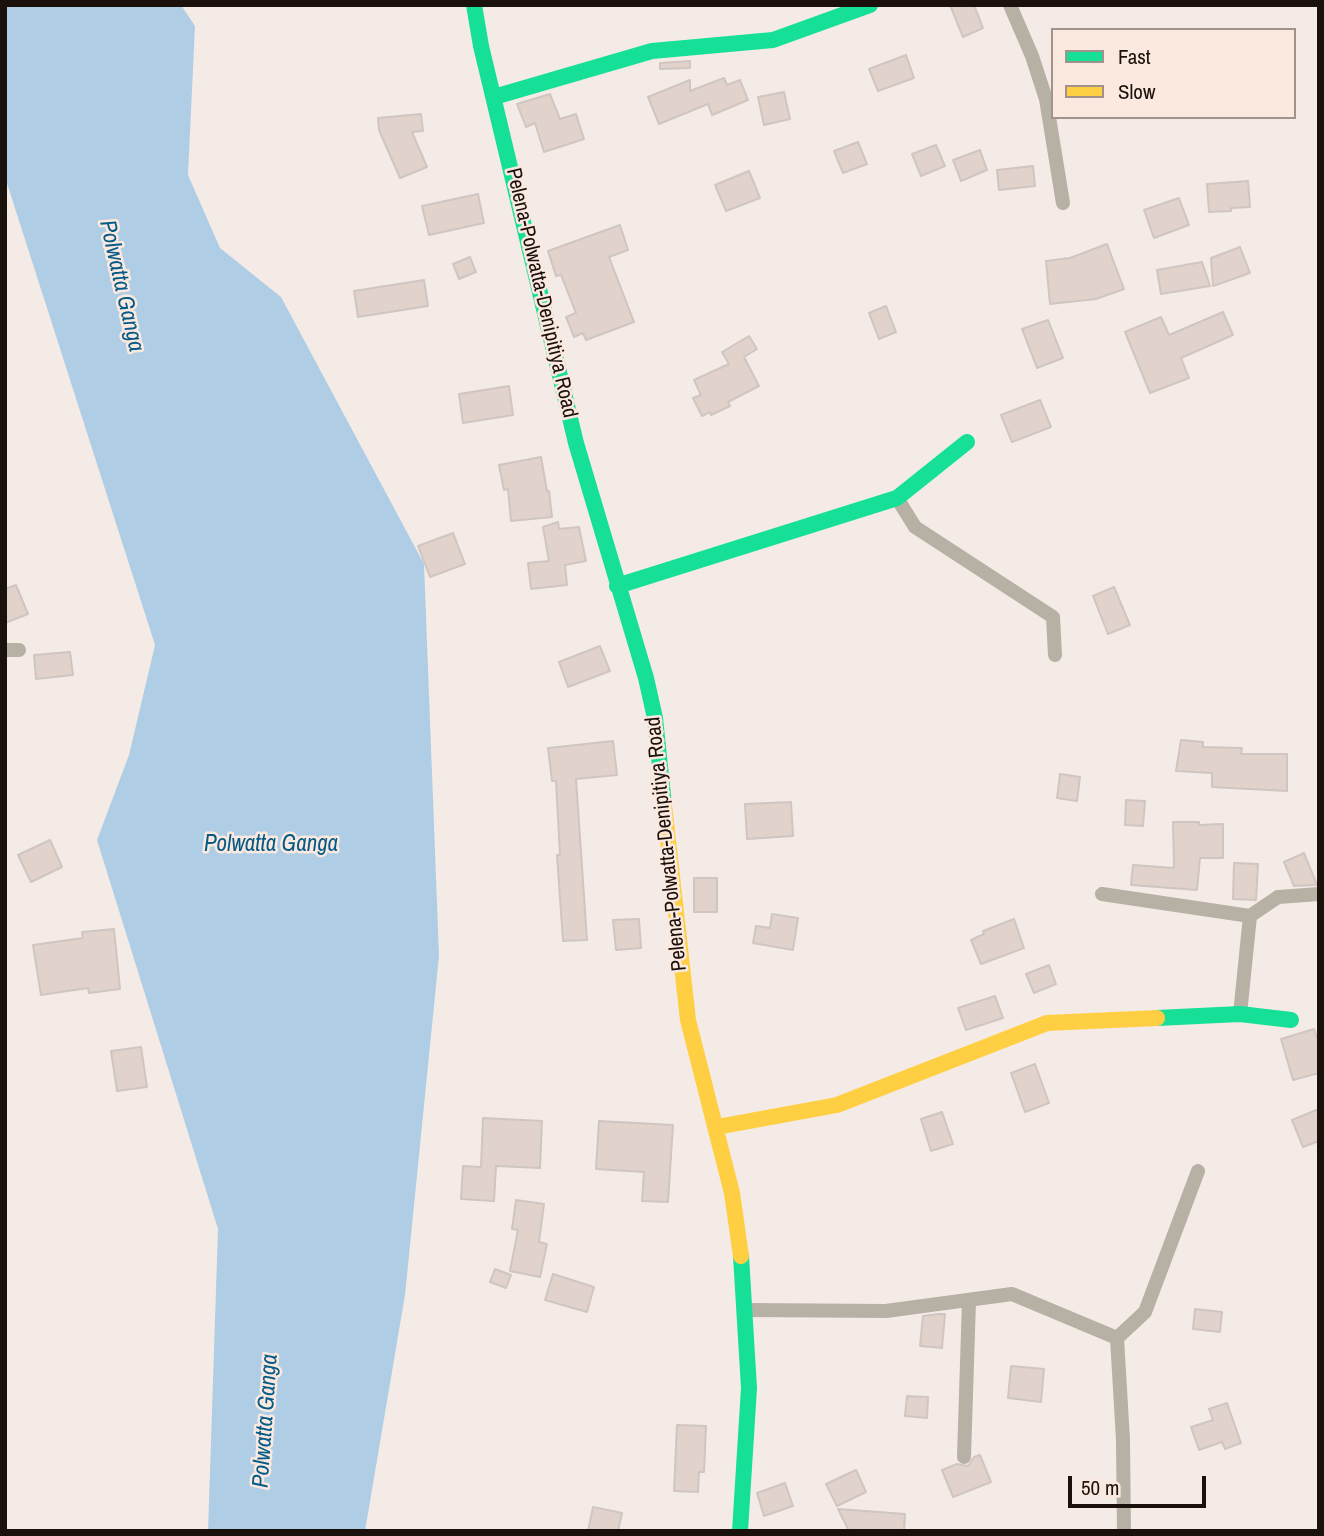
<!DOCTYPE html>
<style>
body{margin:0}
#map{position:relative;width:1324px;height:1536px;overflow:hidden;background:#f5ebe6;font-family:"Archivo Narrow",sans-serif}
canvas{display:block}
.frame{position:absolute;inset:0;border:7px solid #1b110c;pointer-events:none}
.legend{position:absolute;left:1051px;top:28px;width:245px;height:91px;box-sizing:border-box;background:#fbe9e0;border:2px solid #a1938b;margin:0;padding:9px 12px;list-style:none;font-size:21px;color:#1b110c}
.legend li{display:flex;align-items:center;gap:14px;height:35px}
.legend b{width:35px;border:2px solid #a1938b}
.scale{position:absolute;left:1068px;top:1476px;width:138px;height:32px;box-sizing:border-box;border:4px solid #1b110c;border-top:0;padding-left:9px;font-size:21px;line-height:24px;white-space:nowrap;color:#1b110c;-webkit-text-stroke:5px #fbe9e0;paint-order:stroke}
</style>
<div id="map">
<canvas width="1324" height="1536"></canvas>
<div class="frame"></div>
<ul class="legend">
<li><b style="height:9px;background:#16e098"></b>Fast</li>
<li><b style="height:9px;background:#ffcf43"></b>Slow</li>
</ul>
<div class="scale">50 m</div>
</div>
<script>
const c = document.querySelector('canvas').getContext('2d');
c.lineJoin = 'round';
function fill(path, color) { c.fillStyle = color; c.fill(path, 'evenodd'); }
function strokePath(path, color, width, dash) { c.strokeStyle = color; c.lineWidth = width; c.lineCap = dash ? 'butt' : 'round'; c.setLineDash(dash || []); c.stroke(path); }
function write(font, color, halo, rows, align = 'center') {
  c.font = font + ' "Archivo Narrow",sans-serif'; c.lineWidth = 5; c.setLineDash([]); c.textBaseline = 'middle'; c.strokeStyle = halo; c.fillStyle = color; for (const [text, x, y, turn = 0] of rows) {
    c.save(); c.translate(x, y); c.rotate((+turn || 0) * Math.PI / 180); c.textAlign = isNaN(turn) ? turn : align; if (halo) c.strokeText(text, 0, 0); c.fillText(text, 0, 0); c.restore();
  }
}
fill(new Path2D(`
 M 5,5 L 181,5 L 195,26 L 188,175 L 220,248 L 281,297 L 424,564 L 439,956 L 405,1295 L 365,1531 L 208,1531 L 218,1229 L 97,840 L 129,755 L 155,645 L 5,177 Z`), '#afcee5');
const building = new Path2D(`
 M 950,5 L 974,5 L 983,28 L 963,37 Z
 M 906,55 L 914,78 L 878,91 L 869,69 Z
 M 690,61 L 690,68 L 660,69 L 660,63 Z
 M 724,78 L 727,85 L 740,80 L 748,100 L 712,115 L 708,104 L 659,124 L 648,97 L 690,80 L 690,91 Z
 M 784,92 L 790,119 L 764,125 L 758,97 Z
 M 550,94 L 560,119 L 576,114 L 584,139 L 544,152 L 535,123 L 526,127 L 517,104 Z
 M 421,114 L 423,131 L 412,132 L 427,167 L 400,178 L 379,130 L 378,118 Z
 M 858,142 L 867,164 L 843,173 L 834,151 Z
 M 936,145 L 945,166 L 921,176 L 912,154 Z
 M 980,150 L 987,170 L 961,181 L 953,160 Z
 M 1033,166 L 1035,186 L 999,190 L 997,170 Z
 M 749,171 L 760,198 L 726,211 L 715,185 Z
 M 1248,181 L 1250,207 L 1231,208 L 1231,211 L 1209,212 L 1207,184 Z
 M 478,194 L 484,223 L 429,235 L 422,206 Z
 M 1179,198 L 1189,225 L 1154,238 L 1144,210 Z
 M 620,225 L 628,250 L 609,257 L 634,322 L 586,340 L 583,333 L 574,337 L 566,317 L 576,313 L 561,275 L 556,276 L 548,251 Z
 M 1107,244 L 1124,289 L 1096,299 L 1050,304 L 1046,261 L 1070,258 Z
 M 1240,247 L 1250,273 L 1213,286 L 1211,258 Z
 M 470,257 L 476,272 L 459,279 L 453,264 Z
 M 1202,262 L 1210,286 L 1161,294 L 1157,270 Z
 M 424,280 L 428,306 L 358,317 L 354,291 Z
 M 886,306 L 896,332 L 879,339 L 869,313 Z
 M 1223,312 L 1233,335 L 1181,358 L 1189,378 L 1150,393 L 1125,332 L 1161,317 L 1169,335 Z
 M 1048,320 L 1063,358 L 1037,368 L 1022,329 Z
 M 749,336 L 757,349 L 744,357 L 759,386 L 728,402 L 730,406 L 711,415 L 710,412 L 702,416 L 693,398 L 701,395 L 694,380 L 729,364 L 722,352 Z
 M 509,386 L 513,415 L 463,423 L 459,394 Z
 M 1040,400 L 1051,427 L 1012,442 L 1001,415 Z
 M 541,457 L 547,491 L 549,491 L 552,517 L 511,521 L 508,489 L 504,490 L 499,465 Z
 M 558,522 L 559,529 L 579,527 L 586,561 L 565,565 L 567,585 L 531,589 L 528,563 L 549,561 L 543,527 Z
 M 453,533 L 465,564 L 430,577 L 418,546 Z
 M 16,585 L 28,614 L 5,623 L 5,589 Z
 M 1114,587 L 1130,625 L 1108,634 L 1093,596 Z
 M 600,646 L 610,671 L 568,687 L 559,662 Z
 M 70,652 L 73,675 L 36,679 L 34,655 Z
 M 1181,740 L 1203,742 L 1203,747 L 1242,748 L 1241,754 L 1287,754 L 1287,791 L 1212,787 L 1212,773 L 1176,771 Z
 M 613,741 L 617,775 L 576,779 L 587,940 L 563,941 L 557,855 L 560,855 L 556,781 L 552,781 L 548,748 Z
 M 1060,774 L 1080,777 L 1077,801 L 1057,798 Z
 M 1126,800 L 1145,801 L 1143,826 L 1125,825 Z
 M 791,802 L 793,836 L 747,839 L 745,804 Z
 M 1173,822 L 1199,822 L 1199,825 L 1223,824 L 1223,858 L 1200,858 L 1197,890 L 1131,885 L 1133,865 L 1174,868 Z
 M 50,840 L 62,867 L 31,882 L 18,855 Z
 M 1304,853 L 1317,885 L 1294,886 L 1284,862 Z
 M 1234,863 L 1258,864 L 1256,900 L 1233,899 Z
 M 694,878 L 717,878 L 717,912 L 694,912 Z
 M 772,914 L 798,918 L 793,950 L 753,943 L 756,926 L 770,928 Z
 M 639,919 L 641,948 L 616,950 L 613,920 Z
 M 1014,919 L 1024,948 L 981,964 L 971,940 L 984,934 L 983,931 Z
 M 114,929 L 120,989 L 89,993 L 88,988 L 41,995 L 33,945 L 83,938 L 82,932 Z
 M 1049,965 L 1056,984 L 1034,993 L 1026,974 Z
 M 995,996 L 1003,1018 L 966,1030 L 958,1008 Z
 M 1314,1029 L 1319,1043 L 1319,1073 L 1293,1080 L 1281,1039 Z
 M 141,1047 L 147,1087 L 117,1091 L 111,1051 Z
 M 1035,1064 L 1049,1103 L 1025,1112 L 1011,1073 Z
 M 1319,1109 L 1319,1141 L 1303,1147 L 1292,1120 Z
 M 942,1112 L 953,1144 L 931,1151 L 921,1119 Z
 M 483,1118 L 542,1121 L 540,1168 L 496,1166 L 494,1201 L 461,1199 L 463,1166 L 481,1167 Z
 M 599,1121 L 673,1125 L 668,1202 L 642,1201 L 644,1172 L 596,1169 Z
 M 516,1200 L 544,1204 L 539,1242 L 547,1244 L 540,1277 L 510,1271 L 518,1230 L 512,1229 Z
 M 495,1269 L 511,1275 L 506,1288 L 490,1282 Z
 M 553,1274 L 594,1287 L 587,1312 L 545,1300 Z
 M 1195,1309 L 1222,1312 L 1220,1332 L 1193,1329 Z
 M 939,1314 L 945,1314 L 942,1348 L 920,1346 L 923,1316 Z
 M 1011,1366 L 1044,1369 L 1041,1402 L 1008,1398 Z
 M 907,1396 L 928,1397 L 927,1418 L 905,1416 Z
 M 1227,1403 L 1241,1443 L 1225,1449 L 1222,1442 L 1199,1450 L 1191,1427 L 1213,1420 L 1209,1409 Z
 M 677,1425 L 706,1426 L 704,1472 L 699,1472 L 698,1492 L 674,1491 Z
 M 980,1455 L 991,1482 L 953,1497 L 942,1470 L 957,1464 L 968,1466 L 974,1457 Z
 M 856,1470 L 866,1492 L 837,1506 L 826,1484 Z
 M 785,1483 L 793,1506 L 764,1516 L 757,1493 Z
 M 593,1507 L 622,1513 L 618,1531 L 588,1531 Z
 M 838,1509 L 905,1514 L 904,1531 L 849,1531 Z`);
fill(building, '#e1d2cb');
strokePath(building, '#d0c6c1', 2);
strokePath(new Path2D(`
 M 1010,5 L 1032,56 L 1046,99 L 1063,203
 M 897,498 L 915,527 L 1053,617 L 1055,655
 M 5,650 L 19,650
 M 1102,894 L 1250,916 L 1278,897 L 1319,894
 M 1240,1014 L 1250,916
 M 744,1310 L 886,1311 L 1012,1294 L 1117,1338
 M 1117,1338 L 1123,1440 L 1124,1531
 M 1117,1338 L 1145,1312 L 1198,1171
 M 964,1457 L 969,1301`), '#b6b0a5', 14);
strokePath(new Path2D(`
 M 474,5 L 481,46 L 576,443 L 646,678 L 655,718 L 664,805
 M 494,97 L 652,51 L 773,40 L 870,5
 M 617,586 L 897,498 L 967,442
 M 1157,1018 L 1240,1014 L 1291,1020
 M 740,1531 L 749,1388 L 741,1256`), '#16e098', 16);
strokePath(new Path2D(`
 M 664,805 L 688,1020 L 732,1193 L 741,1256
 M 717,1127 L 837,1105 L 1047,1023 L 1157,1018`), '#ffcf43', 16);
write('21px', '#1b110c', '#fbe9e0', [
 ["Pelena-Polwatta-Denipitiya Road",541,293,77],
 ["Pelena-Polwatta-Denipitiya Road",667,844,-96]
]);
write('italic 23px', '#045b88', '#fbe9e0', [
 ["Polwatta Ganga",121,286,77],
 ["Polwatta Ganga",271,845],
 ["Polwatta Ganga",266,1421,-86]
]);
</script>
